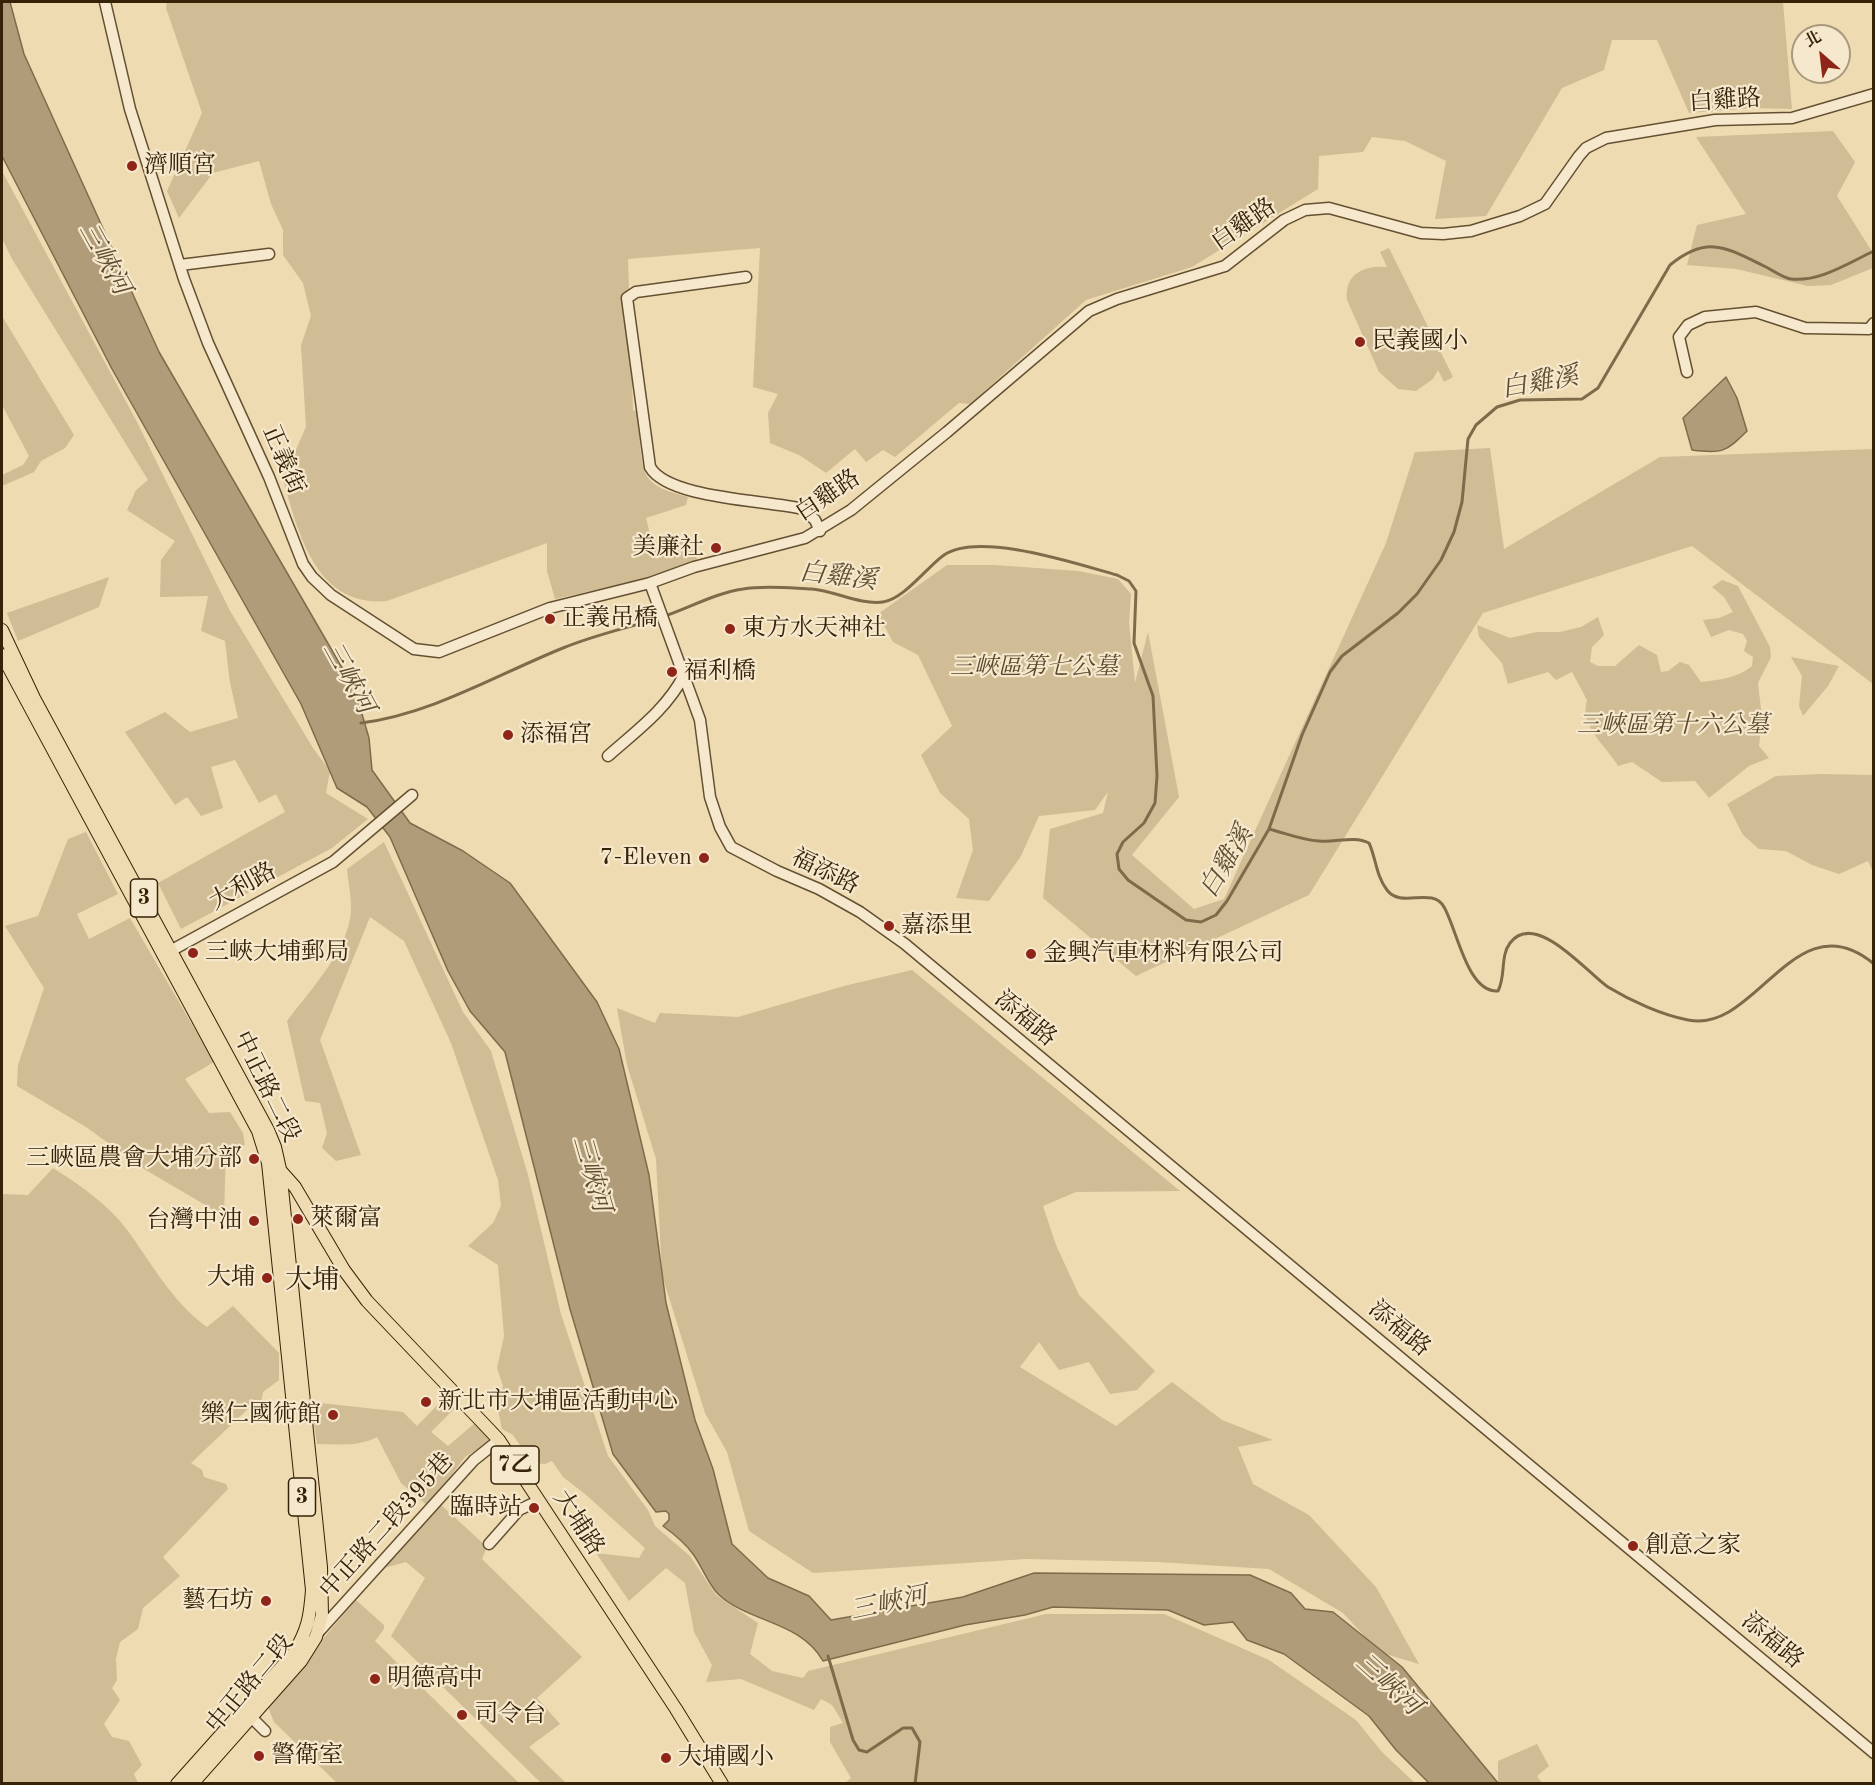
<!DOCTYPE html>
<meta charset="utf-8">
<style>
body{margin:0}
#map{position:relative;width:1875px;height:1785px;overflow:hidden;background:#efdbb2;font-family:"Old Standard TT","Noto Serif TC",serif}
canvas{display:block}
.frame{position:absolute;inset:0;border:3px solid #362206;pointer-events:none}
.north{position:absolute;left:1791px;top:24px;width:60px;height:60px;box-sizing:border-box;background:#f5e8cd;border:2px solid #a9997d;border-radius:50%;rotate:332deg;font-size:16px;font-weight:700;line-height:24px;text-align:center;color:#362206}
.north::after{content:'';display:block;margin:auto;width:21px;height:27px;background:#8f2418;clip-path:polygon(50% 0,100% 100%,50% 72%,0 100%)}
</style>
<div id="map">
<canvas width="1875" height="1785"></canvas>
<div class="frame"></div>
<div class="north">北</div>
</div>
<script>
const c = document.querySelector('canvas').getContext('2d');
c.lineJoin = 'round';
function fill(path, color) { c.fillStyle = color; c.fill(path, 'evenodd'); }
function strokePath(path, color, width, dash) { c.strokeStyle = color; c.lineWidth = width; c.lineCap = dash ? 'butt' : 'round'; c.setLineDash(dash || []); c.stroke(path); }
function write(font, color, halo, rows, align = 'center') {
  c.font = font + ' "Old Standard TT","Noto Serif TC",serif'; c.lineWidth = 4.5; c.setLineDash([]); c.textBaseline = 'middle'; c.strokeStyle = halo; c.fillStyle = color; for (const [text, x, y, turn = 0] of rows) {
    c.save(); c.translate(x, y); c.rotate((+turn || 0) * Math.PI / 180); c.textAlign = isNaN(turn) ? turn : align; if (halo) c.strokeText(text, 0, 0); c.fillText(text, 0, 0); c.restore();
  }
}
fill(new Path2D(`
 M 167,2 L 1783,2 L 1792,109 L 1752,108 L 1689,113 L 1657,40 L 1612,40 L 1604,70 L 1562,88 L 1486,216 L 1435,219 L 1446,161 L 1405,141 L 1372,137 L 1363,152 L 1319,156 L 1318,189 L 1192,267 L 1086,300 L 970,404 L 959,403 L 895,457 L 883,450 L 866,462 L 855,449 L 826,473 L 799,455 L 770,443 L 768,413 L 778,394 L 753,387 L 760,248 L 628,259 L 633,411 L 638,410 C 639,426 639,468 649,479 C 658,490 675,493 688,497 L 686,505 L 646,518 L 654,550 L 690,538 L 697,560 L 649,578 L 555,599 L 547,571 L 547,543 L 387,601 C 310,608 296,521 279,465 L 294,454 L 306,427 L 301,345 L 311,316 L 303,283 L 283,255 L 283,230 L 271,204 L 259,161 L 213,173 L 179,218 L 167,191 L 202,113 L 166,8 Z
 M 1833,131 L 1855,162 L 1837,196 L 1873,253 L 1873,268 L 1831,285 L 1808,286 L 1736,269 L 1687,265 L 1697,225 L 1746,214 L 1696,137 Z
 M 2,171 L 137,422 L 229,609 L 313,748 L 330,771 L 326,793 L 368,819 L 332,848 L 181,929 L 158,883 L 285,812 L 276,794 L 259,803 L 235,760 L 211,767 L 223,808 L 201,816 L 187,797 L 175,805 L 125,732 L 165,712 L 190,732 L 238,718 L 230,683 L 225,641 L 201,631 L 208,596 L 160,597 L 161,560 L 175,541 L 127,510 L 136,490 L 148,480 L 12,259 L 2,238 Z
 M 1389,248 L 1453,377 L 1444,382 L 1438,370 L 1433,379 L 1416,391 L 1398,389 L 1379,372 L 1347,300 C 1344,274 1364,265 1387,267 L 1380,252 Z
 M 2,316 L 74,435 L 65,448 L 41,461 L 34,472 L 2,486 L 2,475 L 23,465 L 29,456 L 2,405 Z
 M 1490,448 L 1504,549 L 1660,457 L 1873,449 L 1873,684 L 1692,546 L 1483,613 L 1309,895 L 1136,976 L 1043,898 L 1050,829 L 1103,813 L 1108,792 L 1095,810 L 1039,816 L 1021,856 L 989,901 L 956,898 L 973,850 L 969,819 L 940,793 L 921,755 L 952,726 L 918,655 L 893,642 L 878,614 L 947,565 L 994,565 L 1078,571 L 1118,579 L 1131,594 L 1129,623 L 1135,683 L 1148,632 L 1179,797 L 1132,855 L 1194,909 L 1224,899 L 1386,543 L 1415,452 Z
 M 109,577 L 99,607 L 18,641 L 7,613 Z
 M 1722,580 L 1738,586 L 1770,647 L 1771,657 L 1758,683 L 1762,718 L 1759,746 L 1769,758 L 1749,766 L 1709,798 L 1695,781 L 1662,782 L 1632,762 L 1618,766 C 1606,745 1579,727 1587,700 L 1572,672 L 1556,680 L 1548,672 L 1508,684 L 1502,663 L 1479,637 L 1477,625 L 1510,638 L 1537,632 L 1560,632 L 1581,627 L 1598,617 L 1604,635 L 1592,647 L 1590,662 L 1598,666 L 1615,666 L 1639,645 L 1657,655 L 1661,672 L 1668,671 L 1680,662 L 1689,665 L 1701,682 C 1719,680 1738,678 1752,666 L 1753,657 L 1744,651 L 1747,641 L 1743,634 L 1729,630 L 1711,637 L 1703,620 L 1719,618 L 1733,612 L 1724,597 L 1712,587 Z
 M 1791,657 L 1839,666 L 1828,686 L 1803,716 L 1799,706 L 1802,676 Z
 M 1820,774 L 1873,775 L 1873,872 L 1868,861 L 1839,874 L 1812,865 L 1786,851 L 1759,849 L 1743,835 L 1727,804 L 1776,776 Z
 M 86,832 L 118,894 L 77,914 L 89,939 L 130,918 L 214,1062 L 185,1079 L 209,1113 L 230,1112 L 243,1133 L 245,1145 L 226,1147 L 224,1216 L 144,1169 L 86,1127 L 17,1086 L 18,1065 L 44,988 L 5,926 L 38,916 L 68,839 Z
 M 384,842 L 463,1012 L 491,1051 L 528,1175 L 561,1314 L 608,1456 L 648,1510 L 655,1526 L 690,1556 L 716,1595 L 758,1623 L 750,1654 L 772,1671 L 803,1678 L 808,1671 L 1046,1614 L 1164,1614 L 1269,1660 L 1356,1720 L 1382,1752 L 1415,1783 L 845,1783 L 851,1778 L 830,1742 L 830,1727 L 843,1723 L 832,1705 L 821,1699 L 814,1710 L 741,1679 L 706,1682 L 712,1665 L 694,1632 L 685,1583 L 666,1568 L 629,1601 L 596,1553 L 639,1558 L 645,1548 L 585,1494 L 563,1477 L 552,1461 L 545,1464 L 532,1463 L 513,1435 L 502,1429 L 497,1405 L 503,1386 L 497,1368 L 504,1336 L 498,1265 L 468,1246 L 493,1223 L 501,1206 L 498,1180 L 451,1043 L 404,941 L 370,917 L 320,1040 L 361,1155 L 336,1161 L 322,1148 L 327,1133 L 320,1103 L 305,1101 L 287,1021 C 310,990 352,947 351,906 C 351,894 348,881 347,869 Z
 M 912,970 L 1180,1191 L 1076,1192 L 1043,1206 L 1056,1245 L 1079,1295 L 1155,1371 L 1137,1390 L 1110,1394 L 1089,1362 L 1059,1370 L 1039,1342 L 1020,1367 L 1116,1426 L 1172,1382 L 1222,1420 L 1273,1440 L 1238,1447 L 1253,1484 L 1309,1515 L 1376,1587 L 1419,1664 L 1379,1652 L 1343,1613 L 1269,1569 L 1157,1562 L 1026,1559 L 813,1573 L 749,1531 L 727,1452 L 705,1413 L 662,1275 L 656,1159 L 627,1065 L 617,1008 L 655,1023 L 660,1013 L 738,1017 L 844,986 Z
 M 53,1168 C 80,1185 109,1205 128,1231 C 152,1264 172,1302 207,1327 L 233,1306 L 279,1353 L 279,1380 L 263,1392 L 260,1409 L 251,1406 L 191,1463 L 202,1470 L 204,1477 L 226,1484 L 228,1489 L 163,1557 L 180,1576 L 143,1608 L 138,1629 L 120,1642 L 116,1659 L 117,1680 L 112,1688 L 120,1700 L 104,1724 L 112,1737 L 129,1741 L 142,1765 L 134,1774 L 138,1783 L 2,1783 L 2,1194 L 28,1195 Z
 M 448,1394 L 458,1405 L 431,1432 L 448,1446 L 475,1423 L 493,1439 L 465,1457 L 428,1506 L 401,1483 L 377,1437 C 359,1447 337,1444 317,1444 L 311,1402 L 403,1412 L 417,1426 Z
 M 441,1505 L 487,1547 L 482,1559 L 582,1657 L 537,1698 L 560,1724 L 529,1747 L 566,1783 L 541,1783 L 391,1636 L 425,1578 L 406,1562 L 384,1568 Z
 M 356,1600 L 384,1625 L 384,1629 L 375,1641 L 519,1783 L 337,1783 L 274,1722 L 267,1705 Z
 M 1537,1744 L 1549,1766 L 1537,1776 L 1542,1783 L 1498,1784 L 1498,1761 Z`), '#d0bc95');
const water = new Path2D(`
 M 2,2 L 10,2 L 24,54 L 159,352 L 355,690 L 369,738 L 372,770 L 410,823 L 463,851 L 510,883 L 597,1002 L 619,1049 L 649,1175 L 666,1303 L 695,1420 L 713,1469 L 732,1544 L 768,1578 L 809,1596 L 831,1620 L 963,1597 L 1034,1573 L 1250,1575 L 1291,1593 L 1305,1609 L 1333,1612 L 1402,1667 L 1498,1783 L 1429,1783 L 1396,1750 L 1369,1716 L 1284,1654 L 1247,1640 L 1233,1622 L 1204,1625 L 1168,1610 L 1053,1607 L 1025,1615 L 965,1625 L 823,1661 C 801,1621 749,1623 718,1594 C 708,1584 702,1566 693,1554 C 685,1543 674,1534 663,1526 L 669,1520 L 669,1514 L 666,1511 L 656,1512 L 613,1454 L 570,1309 L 505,1052 L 470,1011 L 448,971 L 390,837 L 367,807 L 337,788 L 301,704 L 112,369 L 2,156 Z
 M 1726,377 L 1737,398 L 1747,431 C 1726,452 1722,454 1692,450 L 1683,418 Z`);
fill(water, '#b09c78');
strokePath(water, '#7f6b4a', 1.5);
strokePath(new Path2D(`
 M 665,616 C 691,607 716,593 743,589 C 764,585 790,588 812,589 C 835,591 860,605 883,602 C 904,599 927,567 944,555 C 979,531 1077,564 1117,575 L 1129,581 L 1136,591 L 1134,643 L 1153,696 L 1157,776 L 1155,803 L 1144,823 L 1123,842 L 1117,854 L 1119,869 L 1128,880 L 1186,920 L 1201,922 L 1216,915 L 1227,901 L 1269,829 L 1302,735 L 1330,672 L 1342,656 L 1398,613 L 1417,594 L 1441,560 L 1454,532 L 1462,502 L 1468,439 L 1476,425 L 1497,407 L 1520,400 L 1582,399 L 1598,388 L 1670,265 C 1708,234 1727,248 1766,267 C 1774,271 1783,278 1791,279 C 1820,282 1848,263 1874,251
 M 361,723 C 432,714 496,675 563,648 C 594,635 627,628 659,618
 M 1269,829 C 1285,833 1302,840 1319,841 C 1336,843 1353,835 1369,843 C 1376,858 1376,876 1387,890 C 1401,909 1432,886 1444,907 C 1457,929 1467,993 1498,991 C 1506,976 1500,956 1510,943 C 1536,909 1589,975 1608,987 C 1631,1001 1662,1015 1688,1020 C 1756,1035 1795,898 1874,964
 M 828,1656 L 853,1740 L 859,1750 L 867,1752 L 903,1728 L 912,1728 L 920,1742 L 915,1784`), '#7f6b4a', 3);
const minor = new Path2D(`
 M 105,2 L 130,109 L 184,279 L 208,343 L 269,477 L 303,564 L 312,577 L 331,595 L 414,649 L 439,652 L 550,608 L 650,583 L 694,567 L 805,538 L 851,510 L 947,432 L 1089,311 L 1117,299 L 1225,266 L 1284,220 L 1305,210 L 1329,208 L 1421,233 L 1443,234 L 1471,231 L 1520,216 L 1545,204 L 1579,156 L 1586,148 L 1606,138 L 1715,120 L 1792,118 L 1874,94
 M 180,265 L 269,254
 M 746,277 L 636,292 L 627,298 L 650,467 C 668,499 767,500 803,509 L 815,520 L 820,531
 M 1687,372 L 1679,337 L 1688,325 L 1705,317 L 1756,312 L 1805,328 L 1869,329 L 1874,323
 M 650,583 L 700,720 L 710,797 L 720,827 L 731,847 L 777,871 L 819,889 L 860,912 L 905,944 L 1874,1753
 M 608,756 C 636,731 667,709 684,675
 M 163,955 L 333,862 L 412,795
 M 489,1544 L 519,1510 L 538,1501
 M 315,1636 L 474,1460 L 499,1440
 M 246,1712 L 265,1731`);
const major = new Path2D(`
 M 2,630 L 34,698 L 268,1130 L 275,1147 L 280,1169 L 321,1567 L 322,1615 L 316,1637 L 301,1661 L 192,1784
 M 2,655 L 258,1131 L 268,1163 L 312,1590 C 310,1617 308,1629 294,1653 L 177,1784
 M 279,1169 L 295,1187 L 344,1270 L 367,1301 L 499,1440 L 676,1709 L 722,1784`);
strokePath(minor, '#645031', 13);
strokePath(major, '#362206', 14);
strokePath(minor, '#f5e8cd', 10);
strokePath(major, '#efdbb2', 12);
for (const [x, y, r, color] of [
 [132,166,6,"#8f2418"],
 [1360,342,6,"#8f2418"],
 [716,548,6,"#8f2418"],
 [550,619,6,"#8f2418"],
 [730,629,6,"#8f2418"],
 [672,672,6,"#8f2418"],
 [508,735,6,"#8f2418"],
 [704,858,6,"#8f2418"],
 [889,926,6,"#8f2418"],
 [193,953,6,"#8f2418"],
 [1031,954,6,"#8f2418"],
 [254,1159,6,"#8f2418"],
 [298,1219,6,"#8f2418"],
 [254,1221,6,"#8f2418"],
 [267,1278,6,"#8f2418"],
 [426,1402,6,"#8f2418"],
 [333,1415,6,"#8f2418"],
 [534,1508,6,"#8f2418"],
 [1633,1546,6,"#8f2418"],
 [266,1601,6,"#8f2418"],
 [375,1679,6,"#8f2418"],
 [462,1715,6,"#8f2418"],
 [259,1756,6,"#8f2418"],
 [666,1758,6,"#8f2418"]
]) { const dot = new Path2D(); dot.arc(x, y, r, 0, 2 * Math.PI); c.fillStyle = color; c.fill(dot); strokePath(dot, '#f5e8cd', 2); }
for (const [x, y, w] of [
 [144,898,27],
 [515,1465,48],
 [302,1497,27]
]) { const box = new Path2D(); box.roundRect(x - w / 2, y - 19, w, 38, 4.5); c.fillStyle = '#f5e8cd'; c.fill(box); strokePath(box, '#362206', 1.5); }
write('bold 22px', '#362206', null, [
 ["3",144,898],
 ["7乙",515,1465],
 ["3",302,1497]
]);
write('24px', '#362206', '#f5e8cd', [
 ["白雞路",1725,101,-4],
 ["白雞路",1244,225,-35],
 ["正義街",283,460,67],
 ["白雞路",828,496,-34],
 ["福添路",825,872,26],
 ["大利路",243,887,-29],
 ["添福路",1025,1019,40],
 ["中正路二段",266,1087,64],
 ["添福路",1399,1329,40],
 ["大埔路",578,1523,57],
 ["中正路二段395巷",387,1526,-48],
 ["添福路",1772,1641,40],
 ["中正路二段",250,1684,-50]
]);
write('24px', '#362206', '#f5e8cd', [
 ["濟順宮",144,166],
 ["民義國小",1372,342],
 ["美廉社",704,548,"right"],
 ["正義吊橋",562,619],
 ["東方水天神社",742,629],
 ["福利橋",684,672],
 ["添福宮",520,735],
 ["7-Eleven",692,858,"right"],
 ["嘉添里",901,926],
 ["三峽大埔郵局",205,953],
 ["金興汽車材料有限公司",1043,954],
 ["三峽區農會大埔分部",242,1159,"right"],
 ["萊爾富",310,1219],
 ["台灣中油",242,1221,"right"],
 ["大埔",255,1278,"right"],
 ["新北市大埔區活動中心",438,1402],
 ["樂仁國術館",321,1415,"right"],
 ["臨時站",522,1508,"right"],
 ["創意之家",1645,1546],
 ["藝石坊",254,1601,"right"],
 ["明德高中",387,1679],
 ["司令台",474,1715],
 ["警衛室",271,1756],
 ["大埔國小",678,1758]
], 'left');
write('italic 24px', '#5c482a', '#f5e8cd', [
 ["三峽區第七公墓",1034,668],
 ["三峽區第十六公墓",1673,726]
]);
write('italic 26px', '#614d2e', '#f5e8cd', [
 ["三峽河",104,259,61],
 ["白雞溪",1540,383,-10],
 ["白雞溪",838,577,7],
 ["三峽河",348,678,61],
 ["白雞溪",1227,862,-59],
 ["三峽河",591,1174,74],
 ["三峽河",889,1604,-12],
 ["三峽河",1388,1685,42]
]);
write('27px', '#362206', '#f5e8cd', [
 ["大埔",312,1281]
]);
</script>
